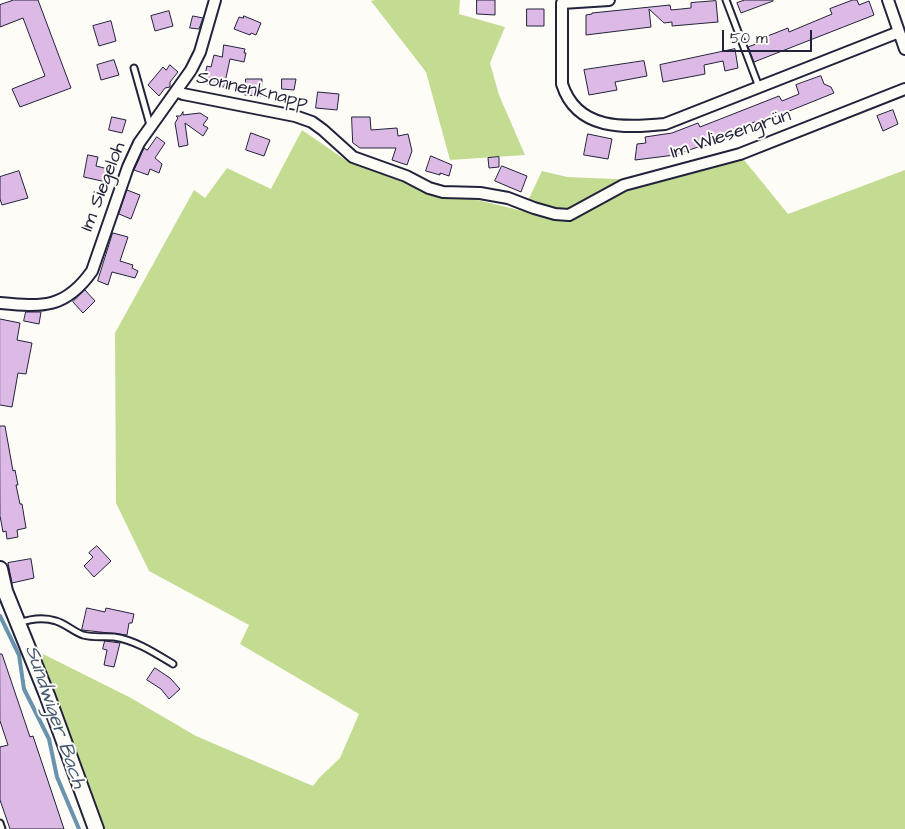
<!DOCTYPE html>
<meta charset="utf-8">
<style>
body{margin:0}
#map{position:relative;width:905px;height:829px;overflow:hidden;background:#fdfcf7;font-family:"Architects Daughter",sans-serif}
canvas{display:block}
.scale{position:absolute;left:722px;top:30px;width:90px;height:22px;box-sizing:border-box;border:2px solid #22223b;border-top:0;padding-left:6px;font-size:15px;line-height:18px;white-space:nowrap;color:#22223b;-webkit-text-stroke:4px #fdfcf7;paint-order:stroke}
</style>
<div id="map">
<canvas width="905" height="829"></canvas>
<div class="scale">50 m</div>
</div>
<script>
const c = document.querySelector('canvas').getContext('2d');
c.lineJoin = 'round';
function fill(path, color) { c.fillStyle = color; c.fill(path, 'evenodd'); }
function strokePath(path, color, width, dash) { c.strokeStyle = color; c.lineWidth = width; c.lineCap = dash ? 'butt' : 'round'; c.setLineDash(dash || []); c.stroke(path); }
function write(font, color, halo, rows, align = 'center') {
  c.font = font + ' "Architects Daughter",sans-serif'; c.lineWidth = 4; c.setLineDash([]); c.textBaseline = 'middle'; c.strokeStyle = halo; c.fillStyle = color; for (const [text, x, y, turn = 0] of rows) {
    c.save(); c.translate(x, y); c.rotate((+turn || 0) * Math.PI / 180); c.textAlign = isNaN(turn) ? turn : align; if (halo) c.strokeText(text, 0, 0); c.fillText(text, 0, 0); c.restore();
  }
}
fill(new Path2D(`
 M 375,0 L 460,0 L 459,14 L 505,27 L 490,63 L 499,95 L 525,155 L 450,160 L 426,72 L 371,1 Z
 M 302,130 L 347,161 L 402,182 L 523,211 L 542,171 L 567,177 L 638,180 L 740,155 L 788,214 L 905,170 L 905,829 L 103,829 L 99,813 L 35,650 L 131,698 L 196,736 L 313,786 L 319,778 L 340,758 L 359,714 L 240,644 L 249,625 L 149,571 L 116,503 L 115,333 L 194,190 L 205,198 L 227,168 L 271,189 Z`), '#c4dc92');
strokePath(new Path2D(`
 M 0,616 L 19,655 L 24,689 L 49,739 L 57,777 L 79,829`), '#6992ae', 4);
const building = new Path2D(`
 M 14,0 L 38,0 L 71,88 L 20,107 L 12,89 L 45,76 L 23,18 L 0,27 L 0,5 Z
 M 477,0 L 495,0 L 495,15 L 477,14 Z
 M 745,0 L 773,0 L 773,1 L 741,13 L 737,3 Z
 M 853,0 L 857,0 L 859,5 L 869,1 L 874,15 L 754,62 L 748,47 L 761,42 L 760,39 L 788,28 L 789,32 L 832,14 L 830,9 Z
 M 716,1 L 718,22 L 672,26 L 672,22 L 664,23 L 649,9 L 651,27 L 586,35 L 586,15 L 592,14 L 592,13 L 670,5 L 671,10 L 691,8 L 691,3 Z
 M 527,9 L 544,9 L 544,26 L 527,26 Z
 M 169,11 L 173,26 L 155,31 L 151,16 Z
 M 193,16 L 203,18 L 199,29 L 190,28 Z
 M 244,16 L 261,23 L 256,35 L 251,33 L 250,35 L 234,29 L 239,17 L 243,18 Z
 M 111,21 L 116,41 L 99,46 L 93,26 Z
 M 224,45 L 245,49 L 244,53 L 246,53 L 244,62 L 230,59 L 224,87 L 203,83 L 207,66 L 211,67 L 214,55 L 222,57 Z
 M 735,49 L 738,68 L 725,71 L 723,61 L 704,65 L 705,74 L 663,82 L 660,65 Z
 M 114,60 L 119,75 L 101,80 L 97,65 Z
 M 644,61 L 647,76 L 615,82 L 617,90 L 589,95 L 584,70 Z
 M 170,65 L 178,72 L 170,82 L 170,87 L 165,88 L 159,96 L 148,85 L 163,67 L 166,70 Z
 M 821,76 L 824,84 L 831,87 L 834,93 L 767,120 L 766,118 L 744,126 L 744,127 L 706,142 L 707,145 L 698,148 L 698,147 L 675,155 L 635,160 L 637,144 L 646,143 L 645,137 L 672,133 L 698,123 L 700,127 L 779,96 L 782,101 L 799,94 L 796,85 Z
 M 246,79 L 262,79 L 261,96 L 245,95 Z
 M 282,79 L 296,79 L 294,90 L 282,89 Z
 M 318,92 L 339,94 L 337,110 L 316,108 Z
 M 893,110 L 898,124 L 883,131 L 877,116 Z
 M 183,112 L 183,115 L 200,113 L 208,118 L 203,125 L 208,128 L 203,136 L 185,123 L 188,145 L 179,147 L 175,123 L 178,118 L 176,116 L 180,116 Z
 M 112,117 L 126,120 L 122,133 L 109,130 Z
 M 352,117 L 370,117 L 371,130 L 397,128 L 398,136 L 408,134 L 412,151 L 407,165 L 392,160 L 396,148 L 360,148 L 353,143 Z
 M 251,133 L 270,140 L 264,156 L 246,150 Z
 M 588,134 L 612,139 L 608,159 L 584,155 Z
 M 157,137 L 165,143 L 155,158 L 162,164 L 159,173 L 150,169 L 148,175 L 134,170 L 144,148 L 147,150 Z
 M 88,155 L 98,157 L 96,166 L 108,169 L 106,182 L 84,177 Z
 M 431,156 L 452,165 L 449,176 L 440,173 L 440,175 L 426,171 Z
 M 499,157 L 499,167 L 489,168 L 488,158 Z
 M 502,166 L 527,176 L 521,192 L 495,181 Z
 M 19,171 L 28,198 L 2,205 L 0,199 L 0,177 Z
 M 127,190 L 140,195 L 131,219 L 119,214 Z
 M 113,233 L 128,237 L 120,261 L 133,265 L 132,268 L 138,271 L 135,278 L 112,272 L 108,285 L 98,281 Z
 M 85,290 L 95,301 L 83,313 L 73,302 Z
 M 26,312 L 41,312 L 39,324 L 24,321 Z
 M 0,319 L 20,323 L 17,340 L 32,343 L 26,374 L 18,373 L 12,407 L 0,405 Z
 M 0,426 L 5,426 L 13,471 L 15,470 L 18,485 L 16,485 L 20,504 L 22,504 L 26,528 L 17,530 L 18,537 L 7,539 L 6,531 L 3,532 L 0,516 Z
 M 97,546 L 111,561 L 94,577 L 84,566 L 93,557 L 89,553 Z
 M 31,559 L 34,578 L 12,583 L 8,563 Z
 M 87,608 L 105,612 L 106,608 L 134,614 L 132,623 L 129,623 L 127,635 L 82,630 Z
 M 105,641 L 120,643 L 114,667 L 104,665 L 107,650 L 103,649 Z
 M 0,654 L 2,654 L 30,737 L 33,736 L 64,829 L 10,829 L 0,800 L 0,747 L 8,745 L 0,721 Z
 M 155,668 L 170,678 L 180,689 L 169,699 L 161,689 L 147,680 Z`);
fill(building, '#ddbae5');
strokePath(building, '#22223b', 1);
const lane = new Path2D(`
 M 726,0 L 759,87
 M 134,68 L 150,125
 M 19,623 C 30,619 44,617 56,621 C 66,624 74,632 83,635 C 94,638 103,636 114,637 C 135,640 155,653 173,664
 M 0,823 L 2,829`);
const street = new Path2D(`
 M 609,0 L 562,3 L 562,84 C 577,131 625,128 665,124 L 899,32
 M 888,0 L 905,49
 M 176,91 L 183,94 L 295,116 L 312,122 L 323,130 L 353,157 L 406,176 L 429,188 L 443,192 L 480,193 L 508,198 L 534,208 L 555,214 L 569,215 L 624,185 L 740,154 L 905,89
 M 0,303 C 43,307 65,309 92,271 L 128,167 L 139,143 L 191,70 L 200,52 L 215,0`);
const secondary = new Path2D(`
 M 0,569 L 5,591 L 47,695 L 96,829`);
strokePath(lane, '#22223b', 9);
strokePath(street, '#22223b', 14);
strokePath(secondary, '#22223b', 18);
strokePath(lane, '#fdfcf7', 5);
strokePath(street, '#fdfcf7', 10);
strokePath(secondary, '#fdfcf7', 14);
write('19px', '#22223b', '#fdfcf7', [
 ["Sonnenknapp",252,91,13],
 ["Im Wiesengrün",731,135,-18],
 ["Im Siegeloh",104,187,-69]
]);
write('italic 20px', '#455a74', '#fdfcf7', [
 ["Sundwiger Bach",54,717,71]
]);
</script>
